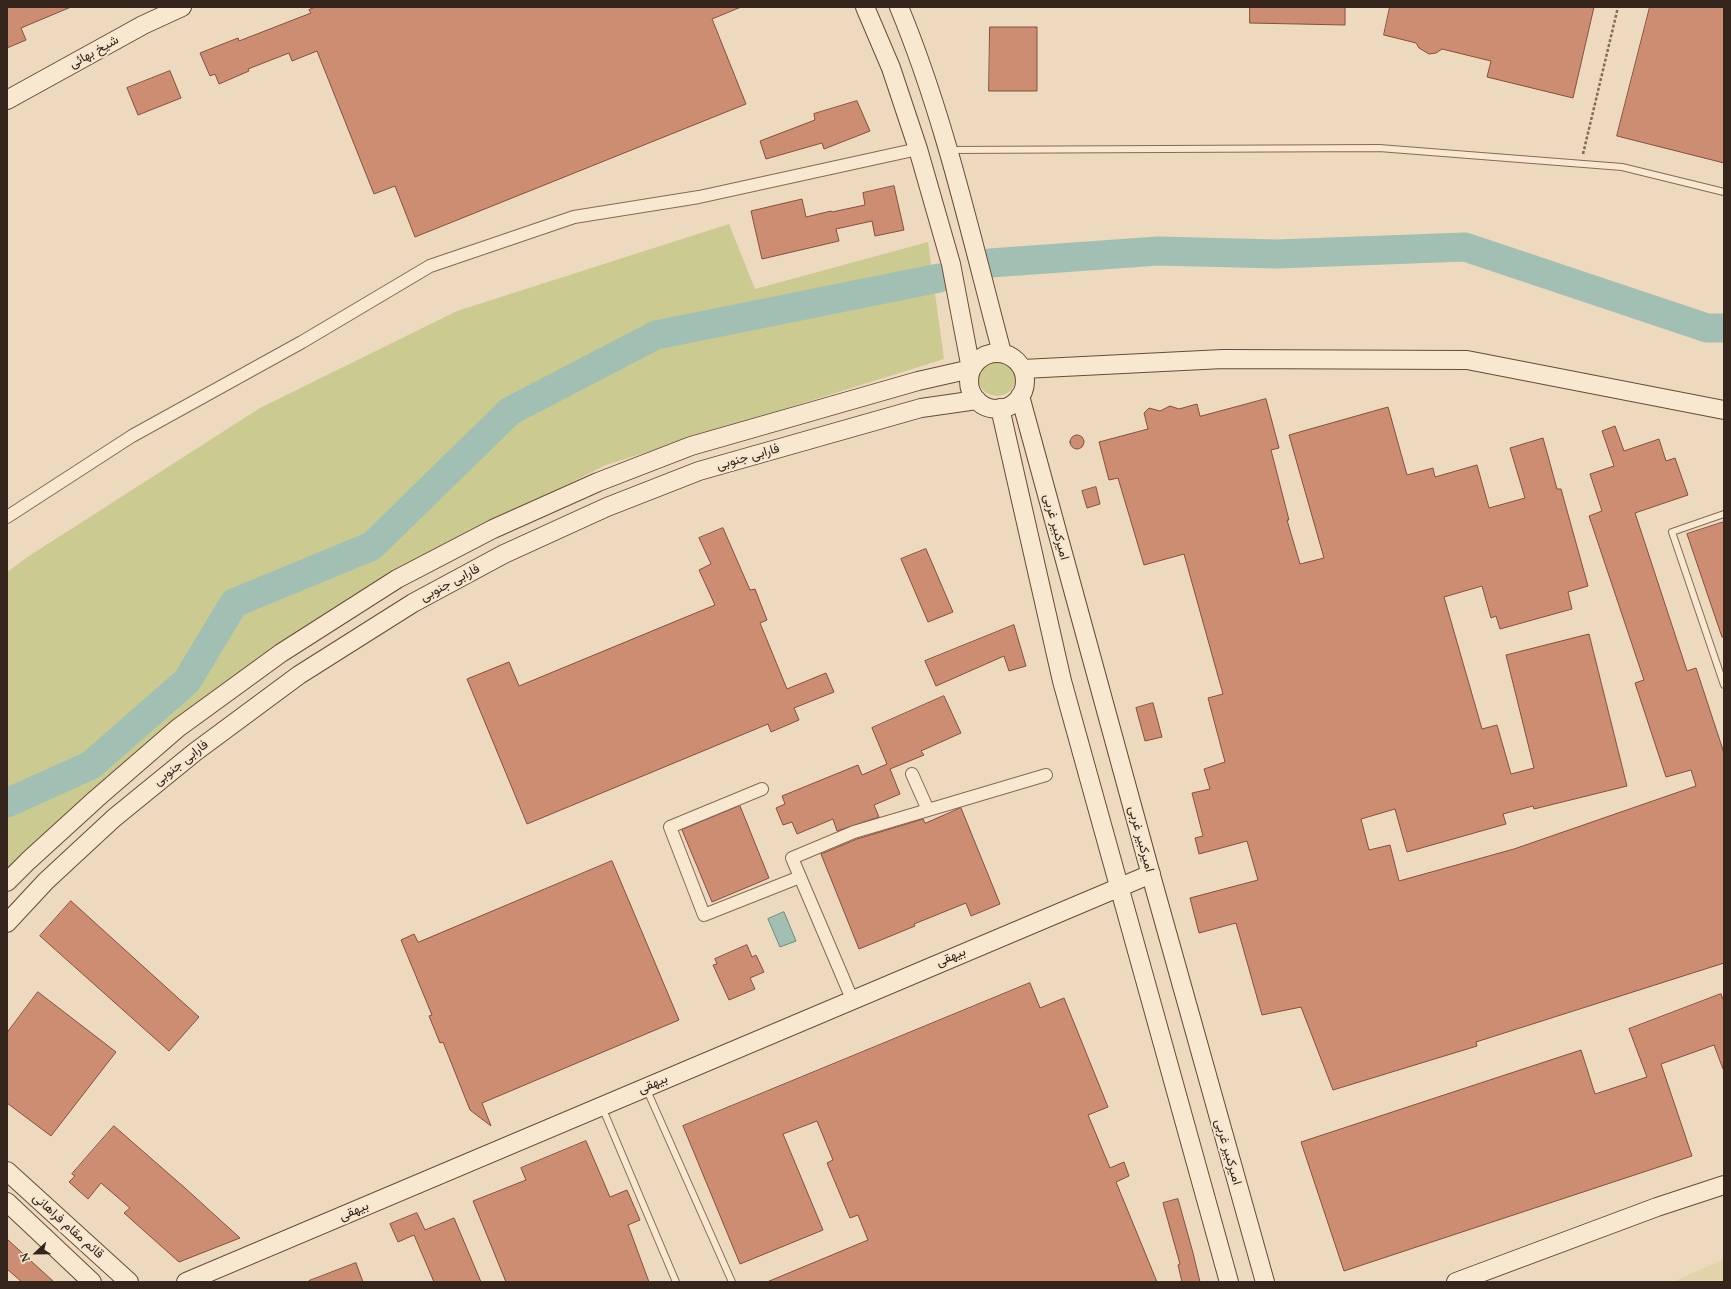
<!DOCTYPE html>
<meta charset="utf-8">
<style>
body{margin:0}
#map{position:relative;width:1731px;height:1289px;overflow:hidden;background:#edd9bd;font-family:"Noto Serif",serif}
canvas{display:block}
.frame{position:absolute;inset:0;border:8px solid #34241b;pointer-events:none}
.north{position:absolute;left:16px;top:1233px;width:40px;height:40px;-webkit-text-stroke:3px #f5e5cd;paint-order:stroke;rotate:248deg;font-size:11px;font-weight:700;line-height:16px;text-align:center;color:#34241b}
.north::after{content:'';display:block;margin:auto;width:14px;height:18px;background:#34241b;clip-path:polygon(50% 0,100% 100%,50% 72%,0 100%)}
</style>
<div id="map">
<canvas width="1731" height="1289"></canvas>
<div class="frame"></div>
<div class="north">N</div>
</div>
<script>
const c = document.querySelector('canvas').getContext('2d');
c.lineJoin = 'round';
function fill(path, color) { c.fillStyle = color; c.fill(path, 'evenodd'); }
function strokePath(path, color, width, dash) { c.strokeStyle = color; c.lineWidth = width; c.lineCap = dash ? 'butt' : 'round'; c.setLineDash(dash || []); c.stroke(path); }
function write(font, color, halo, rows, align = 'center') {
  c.font = font + ' "Noto Serif",Vazirmatn,serif'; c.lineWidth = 4; c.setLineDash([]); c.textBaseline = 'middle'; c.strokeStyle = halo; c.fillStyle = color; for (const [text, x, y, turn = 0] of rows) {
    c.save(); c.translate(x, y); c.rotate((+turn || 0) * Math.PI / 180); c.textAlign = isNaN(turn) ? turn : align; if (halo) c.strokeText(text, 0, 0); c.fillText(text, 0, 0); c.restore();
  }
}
fill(new Path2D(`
 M 1724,1259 L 1724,1282 L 1673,1282 Z`), '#e3d3ab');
fill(new Path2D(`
 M 729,224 L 755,289 L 928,242 L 944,359 L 606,465 L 445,546 L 293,634 L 141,749 L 7,872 L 7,572 L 29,556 L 260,408 L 457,311 Z
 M978 377a19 19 0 1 1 38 0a19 19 0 1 1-38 0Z`), '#cbcb91');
const water = new Path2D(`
 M 784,912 L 796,941 L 780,947 L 768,919 Z`);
fill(water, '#a1bfb2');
strokePath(water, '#698c7f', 1);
strokePath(new Path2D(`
 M 990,263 L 1158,251 L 1277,254 L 1465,247 L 1707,328 L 1724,328
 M 7,803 L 91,765 L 187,681 L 234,603 L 372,546 L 510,411 L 656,335 L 939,278`), '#a1bfb2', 29);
const building = new Path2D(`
 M 7,7 L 71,7 L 21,28 L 26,40 L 7,48 Z
 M 316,7 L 741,7 L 712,19 L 746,104 L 415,237 L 395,186 L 374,194 L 317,51 L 292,61 L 289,53 L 248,69 L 249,71 L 219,84 L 215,74 L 210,76 L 200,53 L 238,38 L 239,41 L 311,13 L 309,10 Z
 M 1250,7 L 1345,7 L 1345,25 L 1250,23 Z
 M 1390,7 L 1594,7 L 1573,98 L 1487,77 L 1491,61 L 1442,49 L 1436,53 L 1429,54 L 1419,48 L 1416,43 L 1384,35 Z
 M 1650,7 L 1724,7 L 1724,163 L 1617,136 Z
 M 990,27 L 1037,27 L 1037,91 L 989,91 Z
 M 170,71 L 181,98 L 138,115 L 127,88 Z
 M 857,101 L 870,131 L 824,149 L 822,143 L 766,159 L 760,141 L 815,120 L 814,114 Z
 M 894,186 L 904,230 L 875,236 L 872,221 L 836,229 L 839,241 L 762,259 L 751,211 L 802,199 L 806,217 L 831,211 L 832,212 L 865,205 L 863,193 Z
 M 1266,399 L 1279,448 L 1271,450 L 1289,520 L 1287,520 L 1300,564 L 1324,558 L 1289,435 L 1388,407 L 1407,475 L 1433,468 L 1435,477 L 1477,465 L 1489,508 L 1525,498 L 1510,448 L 1543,438 L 1557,489 L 1561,489 L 1588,586 L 1568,592 L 1572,609 L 1500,629 L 1496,616 L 1491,618 L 1482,586 L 1444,597 L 1482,729 L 1497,725 L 1511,774 L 1534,768 L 1506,655 L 1589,634 L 1627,786 L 1534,809 L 1533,806 L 1503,814 L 1506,824 L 1407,852 L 1395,809 L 1361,819 L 1369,850 L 1390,845 L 1399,881 L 1514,849 L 1696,786 L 1691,770 L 1666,777 L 1635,683 L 1644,680 L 1589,516 L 1602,511 L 1590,474 L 1614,466 L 1602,431 L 1615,426 L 1624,451 L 1659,439 L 1666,461 L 1675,458 L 1688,495 L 1635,513 L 1687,671 L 1696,668 L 1724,753 L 1724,963 L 1476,1042 L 1477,1046 L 1333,1090 L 1301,1007 L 1262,1015 L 1236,923 L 1199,933 L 1190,898 L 1258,880 L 1247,841 L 1199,854 L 1195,838 L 1203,836 L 1192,793 L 1210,789 L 1204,769 L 1225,762 L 1208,698 L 1223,694 L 1184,554 L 1144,565 L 1118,478 L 1109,480 L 1099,442 L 1148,429 L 1144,413 L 1149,408 L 1160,411 L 1170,406 L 1179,409 L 1197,404 L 1200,416 Z
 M1070 442a7 7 0 1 1 14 0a7 7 0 1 1-14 0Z
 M 1096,487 L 1100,504 L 1087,508 L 1082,491 Z
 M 1724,522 L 1724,637 L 1722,637 L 1687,534 Z
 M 723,528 L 750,590 L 755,589 L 767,620 L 760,623 L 787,689 L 826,673 L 834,692 L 794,708 L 799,720 L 771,732 L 768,724 L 527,824 L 467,679 L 509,662 L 519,686 L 715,605 L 699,570 L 711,564 L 699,538 Z
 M 926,549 L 953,612 L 928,622 L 901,559 Z
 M 1014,625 L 1026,666 L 1009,671 L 1004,656 L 936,686 L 925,661 Z
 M 944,696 L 961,733 L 921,751 L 924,755 L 890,769 L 900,794 L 874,805 L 879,817 L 837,831 L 833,819 L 797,834 L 792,822 L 783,825 L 776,808 L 785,804 L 782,796 L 858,765 L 862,775 L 887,764 L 872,728 Z
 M 1153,703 L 1162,737 L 1145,741 L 1136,708 Z
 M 740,806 L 769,878 L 712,902 L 682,830 Z
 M 961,808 L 1000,904 L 971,916 L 966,903 L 914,924 L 915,926 L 859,949 L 821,854 L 857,839 L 923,819 L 925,823 Z
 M 612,861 L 679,1020 L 482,1103 L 491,1126 L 470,1110 L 443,1042 L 440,1043 L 429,1016 L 432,1015 L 401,940 L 414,934 L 418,942 Z
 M 71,901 L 199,1017 L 169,1051 L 40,936 Z
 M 747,945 L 752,957 L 756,955 L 764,972 L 750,978 L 755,989 L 729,1000 L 713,965 L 717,964 L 715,959 Z
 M 1030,983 L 1040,1008 L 1064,998 L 1108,1107 L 1088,1115 L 1110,1168 L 1124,1162 L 1129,1176 L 1116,1182 L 1157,1282 L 767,1282 L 868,1240 L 858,1215 L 850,1218 L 827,1163 L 833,1160 L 817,1121 L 783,1134 L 823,1230 L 740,1264 L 683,1126 Z
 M 38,992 L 116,1052 L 51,1136 L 7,1103 L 7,1033 Z
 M 1721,994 L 1724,1002 L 1724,1069 L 1723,1069 L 1714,1045 L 1661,1064 L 1692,1156 L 1344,1271 L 1301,1142 L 1581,1050 L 1595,1094 L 1647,1077 L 1629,1029 Z
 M 114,1126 L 185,1188 L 240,1238 L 179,1262 L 124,1213 L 130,1208 L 101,1183 L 88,1199 L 69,1182 L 75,1176 L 72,1174 Z
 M 586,1141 L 610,1197 L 627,1190 L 640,1220 L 628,1225 L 649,1282 L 506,1282 L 473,1201 L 526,1180 L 521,1168 Z
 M 1178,1199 L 1193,1253 L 1200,1282 L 1182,1282 L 1178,1265 L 1180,1264 L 1163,1203 Z
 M 417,1213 L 425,1230 L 454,1218 L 481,1282 L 434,1282 L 414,1235 L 398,1242 L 390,1224 Z
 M 7,1239 L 54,1282 L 22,1282 L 7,1269 Z
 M 356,1263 L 363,1282 L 309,1282 L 309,1281 Z`);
fill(building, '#cc8d73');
strokePath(building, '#84503c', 1);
const lane = new Path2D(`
 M 949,150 L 1379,148 L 1622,167 L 1724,192
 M 1724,514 L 1672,532 L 1724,685
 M 646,1088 L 732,1282
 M 602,1107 L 676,1282`);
const street = new Path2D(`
 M 7,517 L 132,436 L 302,342 L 430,266 L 574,217 L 699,197 L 918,149
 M 912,774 L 928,810
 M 762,789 L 670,827 L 704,915 L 800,877
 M 852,999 L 792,858 L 854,832 L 1046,775`);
const secondary = new Path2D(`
 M 899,7 C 945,118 971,237 1002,353
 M 7,100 L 143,25 L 182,7
 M969 381a28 28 0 1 1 56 0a28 28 0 1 1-56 0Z
 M 1023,369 L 1223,359 L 1467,360 L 1724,410
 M 1020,396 L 1154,886 L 1265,1282
 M 1000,408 L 1062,681 L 1229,1282
 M 7,882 L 28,861 L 96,799 L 178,728 L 281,653 L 397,579 L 493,529 L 598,482 L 691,446 L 918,381 L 971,369 L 951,264 L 918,149 L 891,68 L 865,7
 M 7,923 L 46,881 L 114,818 L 195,752 L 299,675 L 413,603 L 504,554 L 607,507 L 699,471 L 921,408 L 977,400
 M 7,1171 L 129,1282
 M 7,1202 L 92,1282
 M 186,1282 L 1151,874
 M 1456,1282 L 1657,1207 L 1724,1185`);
strokePath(lane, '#856a56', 8);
strokePath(street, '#856a56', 14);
strokePath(secondary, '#674b3a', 20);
strokePath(new Path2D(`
 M 1583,154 L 1618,7`), '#856a56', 2.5, [3, 2]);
strokePath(lane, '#f9e8d0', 6);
strokePath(street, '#f9e8d0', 12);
strokePath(secondary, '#f9e8d0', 18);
write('13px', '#34241b', '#f5e5cd', [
 ["شیخ بهائی",94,52,-29],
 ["فارابی جنوبی",748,457,-16],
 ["امیرکبیر غربی",1056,527,75],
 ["فارابی جنوبی",450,583,-28],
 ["فارابی جنوبی",181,763,-38],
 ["امیرکبیر غربی",1141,839,75],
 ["بیهقی",951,957,-23],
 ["بیهقی",653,1084,-23],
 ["امیرکبیر غربی",1228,1152,74],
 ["بیهقی",354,1211,-23],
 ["قائم مقام فراهانی",68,1226,42]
]);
</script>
